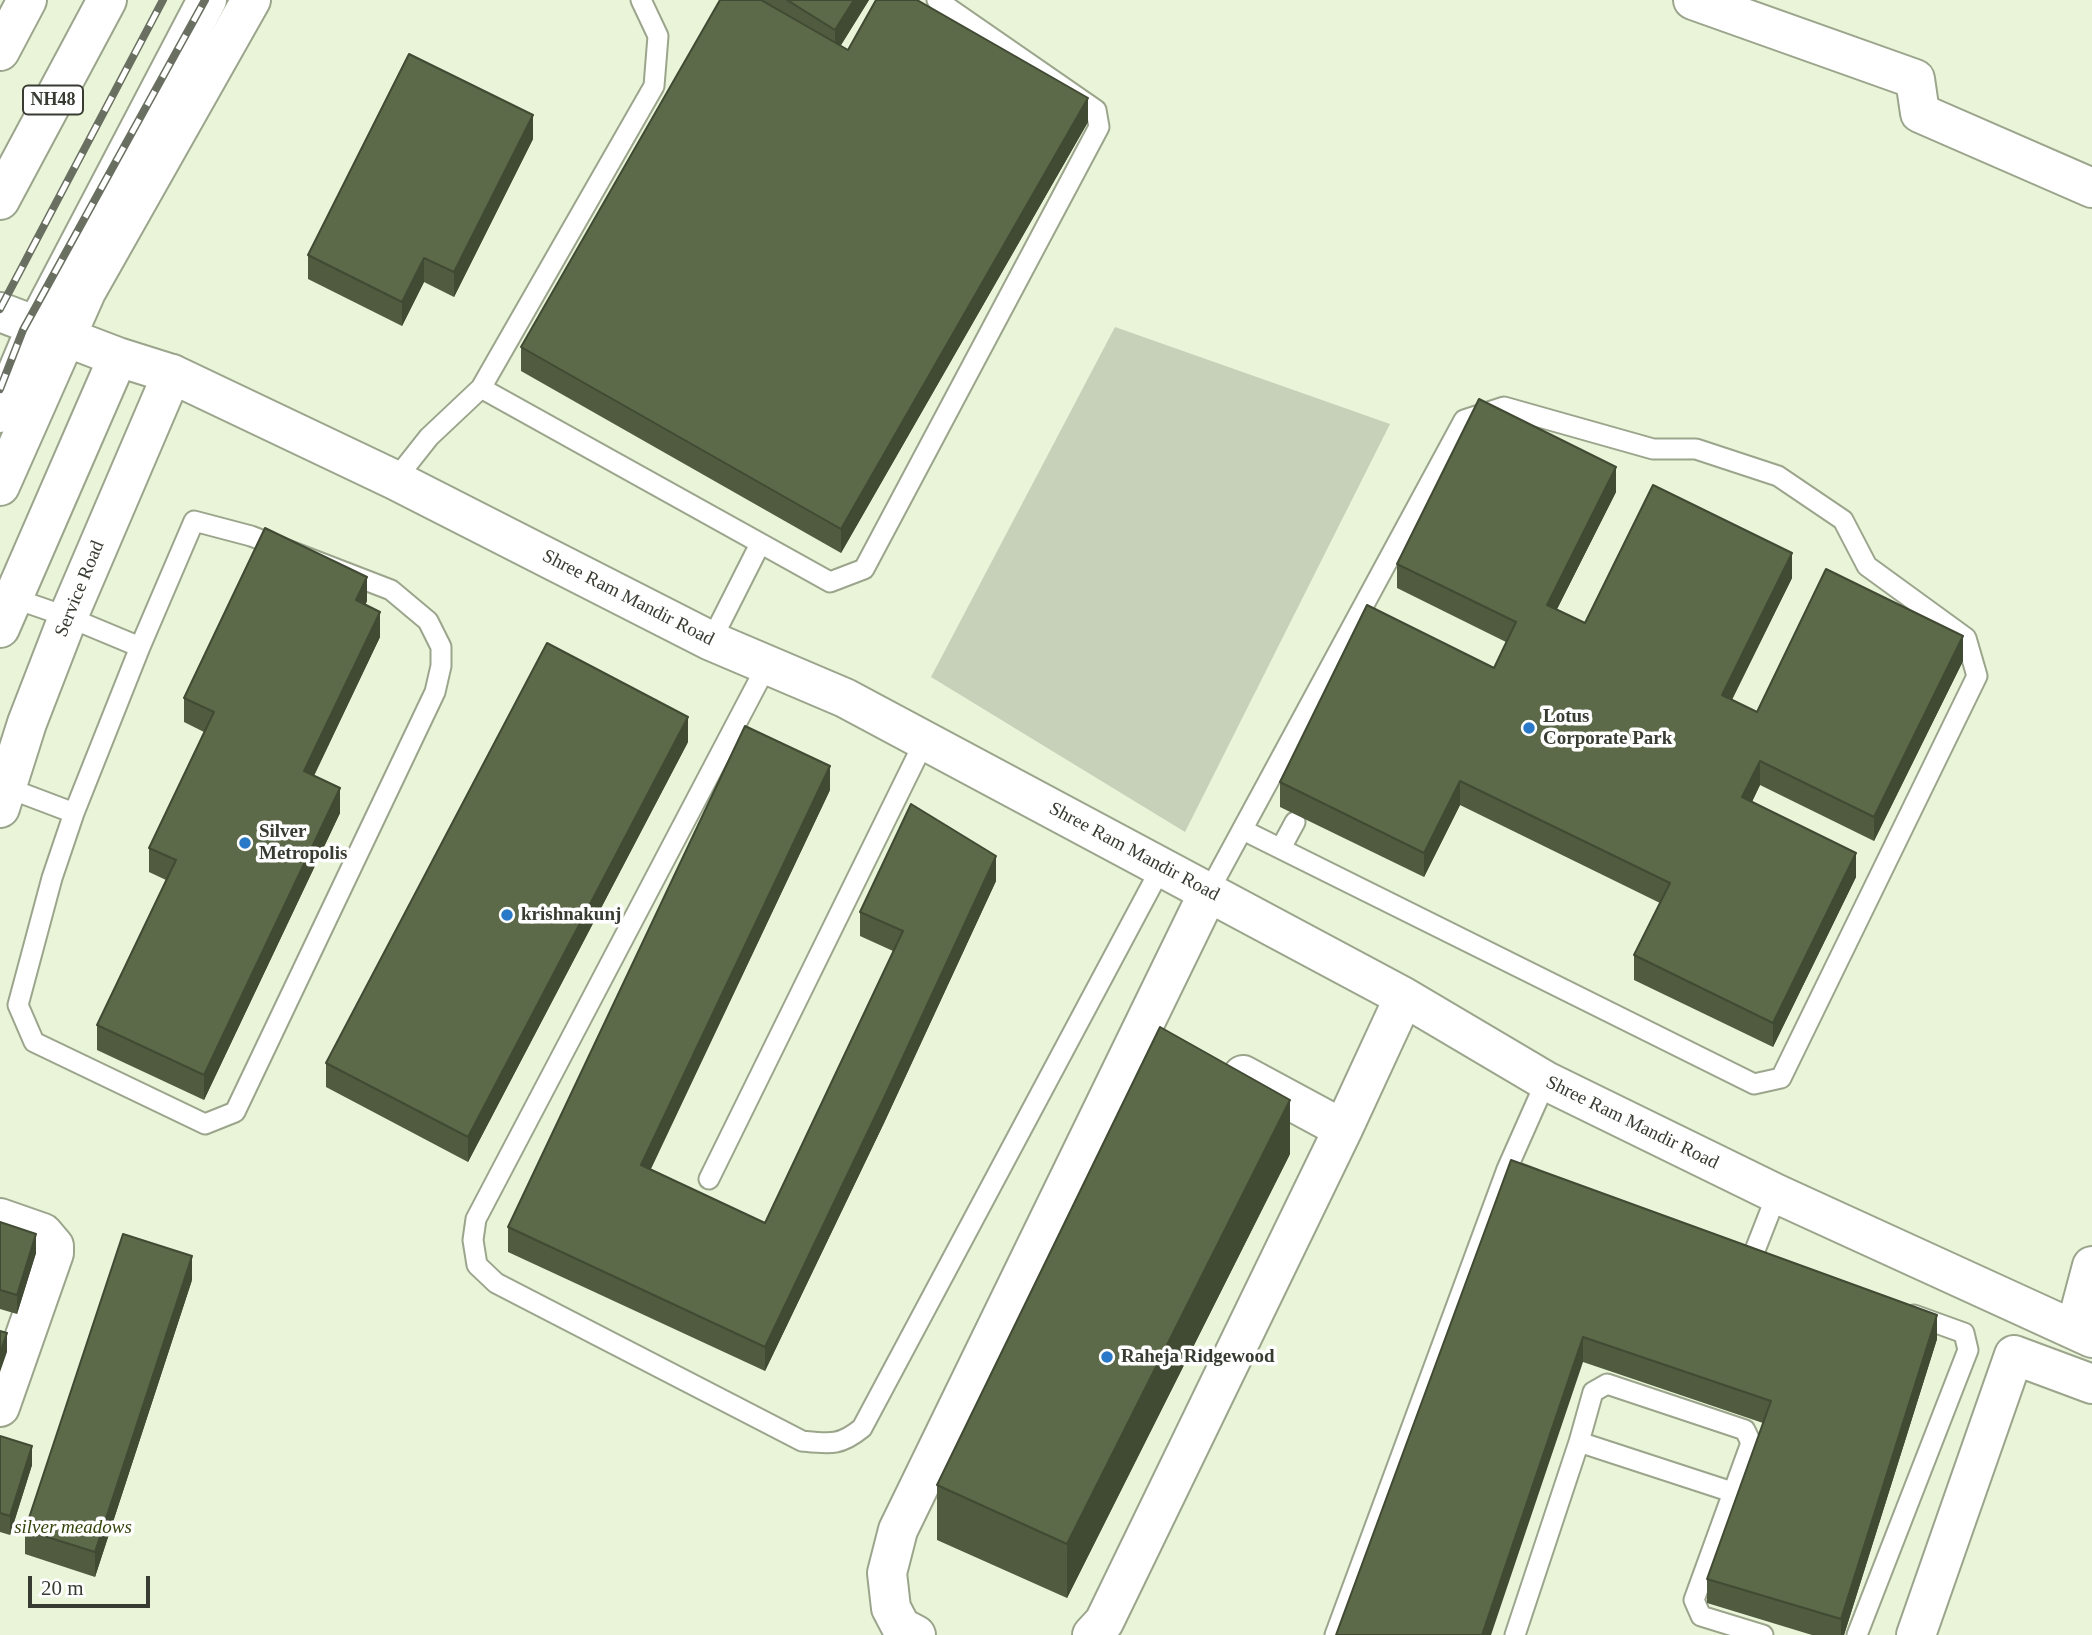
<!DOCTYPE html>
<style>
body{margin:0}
#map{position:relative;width:2092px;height:1635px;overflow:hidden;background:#e9f4d9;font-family:Georgia,serif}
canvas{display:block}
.scale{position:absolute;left:28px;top:1576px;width:122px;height:32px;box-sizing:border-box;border:4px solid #373b31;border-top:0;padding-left:9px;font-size:21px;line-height:24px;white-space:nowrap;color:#373b31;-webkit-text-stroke:5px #fff;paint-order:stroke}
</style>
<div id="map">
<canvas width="2092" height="1635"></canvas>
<div class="scale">20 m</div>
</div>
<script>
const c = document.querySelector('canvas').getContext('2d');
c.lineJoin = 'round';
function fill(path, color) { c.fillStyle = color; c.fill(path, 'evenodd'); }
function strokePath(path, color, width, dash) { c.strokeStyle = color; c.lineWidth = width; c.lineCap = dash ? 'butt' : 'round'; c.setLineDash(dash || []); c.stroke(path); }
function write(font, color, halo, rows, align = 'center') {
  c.font = font + ' Georgia,serif'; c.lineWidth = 7; c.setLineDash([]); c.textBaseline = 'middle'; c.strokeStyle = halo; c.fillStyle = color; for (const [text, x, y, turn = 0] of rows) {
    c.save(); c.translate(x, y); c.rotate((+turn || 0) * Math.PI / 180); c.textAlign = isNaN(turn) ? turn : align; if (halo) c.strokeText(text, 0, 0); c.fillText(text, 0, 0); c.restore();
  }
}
fill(new Path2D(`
 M 1115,327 L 1390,424 L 1185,832 L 931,677 Z`), '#c7d1b9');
const service = new Path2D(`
 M 481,388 L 830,582 L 864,569 L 1099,127 L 1096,110 L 937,0
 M 395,480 L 429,437 L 481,388 L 654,86 L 658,36 L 641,0
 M 194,521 L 251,536 L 391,590 L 428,621 L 441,647 L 441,666 L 435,692 L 235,1112 L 205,1124 L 34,1042 L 18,1005 L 52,878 L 74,813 L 140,647 Z
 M 13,598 L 68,617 L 140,647
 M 711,641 L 760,544
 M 767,665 L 476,1219 L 473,1240 L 477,1265 L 496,1283 L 802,1441 C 830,1444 840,1446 862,1428 L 1162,866
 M 0,785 L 74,813
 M 1281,848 L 1295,822
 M 1209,891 L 1464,420 L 1504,407 L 1653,449 L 1696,449 L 1778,476 L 1843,520 L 1867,566 L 1966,638 L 1977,676 L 1781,1078 L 1754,1084 L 1243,830
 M 1507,1169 L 1546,1081
 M 709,1179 L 925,740
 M 1748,1268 L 1777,1194
 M 1579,1442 L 1732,1492
 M 1335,1635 L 1507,1169 L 1533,1179
 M 1515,1635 L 1579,1442 L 1593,1392 L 1607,1384 L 1745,1430 L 1751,1443 L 1694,1600 L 1701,1616 L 1763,1635
 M 1857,1635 L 1968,1350 L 1964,1333 L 1914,1315`);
const minor = new Path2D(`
 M 1693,0 L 1915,79 L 1920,113 L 2092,188
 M 172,374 L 395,480 L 711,641 L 845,698 L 1404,997 L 1546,1081 L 1777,1194 L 2092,1338
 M 1243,1075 L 1343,1129
 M 0,1218 L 43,1233 L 54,1246 L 54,1253 L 0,1407
 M 2075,1330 L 2092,1266
 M 916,1635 L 901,1627 L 891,1608 L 887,1573 L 898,1530 L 1209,891
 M 1092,1635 L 1104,1622 L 1343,1129 L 1404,997
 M 1916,1635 L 2014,1355 L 2092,1384`);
const secondary = new Path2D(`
 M 0,312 L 118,357 L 172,374 L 68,617 L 27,723 L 0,808
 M 0,486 L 86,292 L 251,0
 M 0,628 L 118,357`);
const trunk = new Path2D(`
 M 0,51 L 27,0
 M 0,200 L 107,0
 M 0,413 L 37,325 L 207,0`);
strokePath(service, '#9ba58c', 23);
strokePath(minor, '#9ba58c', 42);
strokePath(secondary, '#9ba58c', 42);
strokePath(trunk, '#9ba58c', 42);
strokePath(service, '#fff', 19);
strokePath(minor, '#fff', 38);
strokePath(secondary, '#fff', 38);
strokePath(trunk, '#fff', 38);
const rail = new Path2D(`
 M 0,309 L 163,0
 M 0,389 L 23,330 L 205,0`);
strokePath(rail, '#6a7061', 8);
strokePath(rail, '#fff', 5, [16]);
fill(new Path2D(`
 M 720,0 L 869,0 L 840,46 L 848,50 L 1088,122 L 841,553 L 521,371 L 521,347 Z
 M 533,139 L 454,297 L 424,282 L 402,326 L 308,279 L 308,255 Z
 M 1616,492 L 1557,609 L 1585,623 L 1792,578 L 1732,700 L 1757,712 L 1963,661 L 1874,841 L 1760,785 L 1752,802 L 1856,877 L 1773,1047 L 1634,980 L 1634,955 L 1660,903 L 1460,805 L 1424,877 L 1280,807 L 1280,782 L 1494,668 L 1506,642 L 1397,588 L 1397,564 Z
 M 367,601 L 365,605 L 380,637 L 314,776 L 340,813 L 204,1100 L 97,1050 L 97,1025 L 166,880 L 149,872 L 149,848 L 204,732 L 184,722 L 184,698 Z
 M 688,742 L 468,1162 L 326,1087 L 326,1063 Z
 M 830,790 L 651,1169 L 765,1223 L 893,951 L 860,936 L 860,912 L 996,881 L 884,1123 L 765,1371 L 508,1252 L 508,1227 Z
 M 1290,1154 L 1067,1598 L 937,1540 L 937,1485 Z
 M 1511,1160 L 1937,1339 L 1844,1635 L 1812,1635 L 1707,1603 L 1707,1579 L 1763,1423 L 1583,1362 Z
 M 0,1222 L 36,1253 L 17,1314 L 0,1309 Z
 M 192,1280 L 95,1577 L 25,1554 L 25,1530 Z
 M 0,1436 L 32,1465 L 10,1535 L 0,1532 Z`), '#505b3f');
fill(new Path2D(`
 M 854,0 L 869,0 L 835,55 L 835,30 Z
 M 1088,98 L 1088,122 L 841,553 L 841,529 Z
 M 533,115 L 533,139 L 454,297 L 454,272 Z
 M 424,258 L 424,282 L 402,326 L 402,302 Z
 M 1616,467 L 1616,492 L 1547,629 L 1547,605 Z
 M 1792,553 L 1792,578 L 1722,719 L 1722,695 Z
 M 367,577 L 367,601 L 356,625 L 356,600 Z
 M 380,612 L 380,637 L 304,796 L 304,771 Z
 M 1963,636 L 1963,661 L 1874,841 L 1874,817 Z
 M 688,717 L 688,742 L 468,1162 L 468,1137 Z
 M 1760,761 L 1760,785 L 1742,822 L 1742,797 Z
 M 830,766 L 830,790 L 641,1189 L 641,1165 Z
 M 1460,781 L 1460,805 L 1424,877 L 1424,853 Z
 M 340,788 L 340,813 L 204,1100 L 204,1075 Z
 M 1856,853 L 1856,877 L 1773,1047 L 1773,1023 Z
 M 996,856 L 996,881 L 884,1123 L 765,1371 L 765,1347 Z
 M 1290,1100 L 1290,1154 L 1067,1598 L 1067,1544 Z
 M 36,1234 L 36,1253 L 17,1314 L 17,1295 Z
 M 192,1256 L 192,1280 L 95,1577 L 95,1552 Z
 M 1937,1315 L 1937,1339 L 1844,1635 L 1841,1635 L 1841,1619 Z
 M 7,1333 L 7,1352 L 0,1372 L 0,1353 Z
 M 1583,1337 L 1583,1362 L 1491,1635 L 1482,1635 Z
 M 32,1446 L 32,1465 L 10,1535 L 10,1516 Z`), '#414a33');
const building = new Path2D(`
 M 720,0 L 761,0 L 848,50 L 876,0 L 917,0 L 1088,98 L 841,529 L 521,347 Z
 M 787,0 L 854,0 L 835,30 Z
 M 409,54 L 533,115 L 454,272 L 424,258 L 402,302 L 308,255 Z
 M 1479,399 L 1616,467 L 1547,605 L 1585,623 L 1653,485 L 1792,553 L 1722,695 L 1757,712 L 1826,569 L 1963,636 L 1874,817 L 1760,761 L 1742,797 L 1856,853 L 1773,1023 L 1634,955 L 1670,883 L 1460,781 L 1424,853 L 1280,782 L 1367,605 L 1494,668 L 1516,622 L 1397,564 Z
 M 265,528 L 367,577 L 356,600 L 380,612 L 304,771 L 340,788 L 204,1075 L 97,1025 L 176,860 L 149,848 L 214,712 L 184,698 Z
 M 547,643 L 688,717 L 468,1137 L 326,1063 Z
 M 745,726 L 830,766 L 641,1165 L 765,1223 L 903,931 L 860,912 L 911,804 L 996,856 L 884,1098 L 765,1347 L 508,1227 Z
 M 1160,1027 L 1290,1100 L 1067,1544 L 937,1485 Z
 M 1511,1160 L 1937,1315 L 1841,1619 L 1707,1579 L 1771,1401 L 1583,1337 L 1482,1635 L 1336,1635 Z
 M 0,1222 L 36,1234 L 17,1295 L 0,1290 Z
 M 123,1234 L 192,1256 L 95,1552 L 25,1530 Z
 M 0,1331 L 7,1333 L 0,1353 Z
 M 0,1436 L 32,1446 L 10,1516 L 0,1513 Z`);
fill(building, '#5d6a49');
strokePath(building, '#414a33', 2);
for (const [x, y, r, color] of [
 [1529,728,7,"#2a79c8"],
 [245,843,7,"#2a79c8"],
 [507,915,7,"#2a79c8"],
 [1107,1357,7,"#2a79c8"]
]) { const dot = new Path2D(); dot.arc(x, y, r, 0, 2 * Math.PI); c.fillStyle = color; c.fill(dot); strokePath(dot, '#fff', 2.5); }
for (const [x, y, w] of [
 [53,100,60]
]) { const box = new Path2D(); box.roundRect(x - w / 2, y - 14.5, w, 29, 5); c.fillStyle = '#fff'; c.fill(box); strokePath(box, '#373b31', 2); }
write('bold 18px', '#373b31', null, [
 ["NH48",53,100]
]);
write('19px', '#373b31', '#fff', [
 ["Service Road",80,589,-68],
 ["Shree Ram Mandir Road",628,598,27],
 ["Shree Ram Mandir Road",1134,852,28],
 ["Shree Ram Mandir Road",1632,1123,26]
]);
write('bold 19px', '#373b31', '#fff', [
 ["Lotus",1543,717],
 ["Corporate Park",1543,739],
 ["Silver",259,832],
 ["Metropolis",259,854],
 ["krishnakunj",521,915],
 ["Raheja Ridgewood",1121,1357]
], 'left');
write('italic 19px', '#34450c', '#fff', [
 ["silver meadows",73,1528]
]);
</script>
